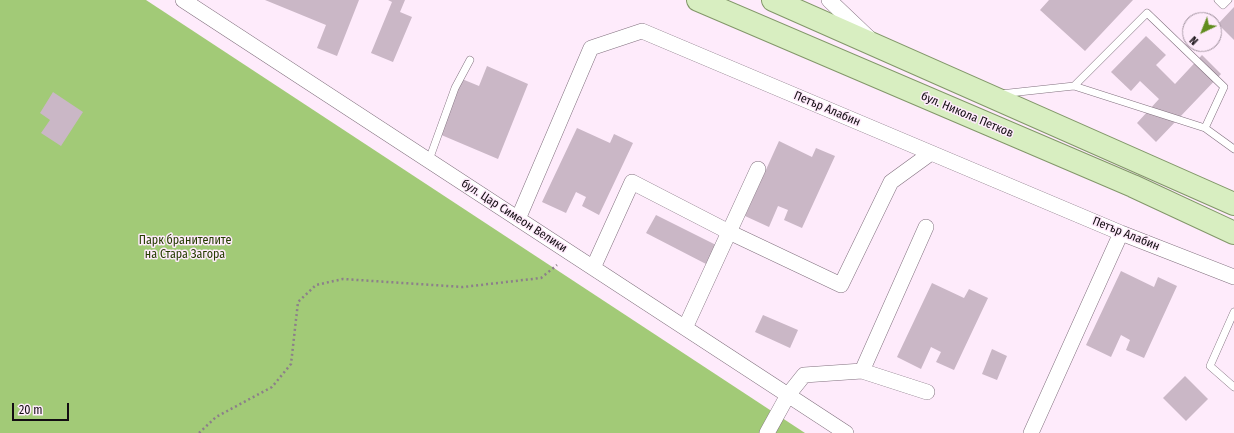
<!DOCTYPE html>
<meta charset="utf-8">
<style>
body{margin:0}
#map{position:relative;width:1234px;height:433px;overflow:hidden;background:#feebfb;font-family:"Fira Sans Condensed",sans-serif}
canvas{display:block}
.north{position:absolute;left:1182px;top:12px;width:40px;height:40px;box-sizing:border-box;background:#feebfb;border:1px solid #a0929e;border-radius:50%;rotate:223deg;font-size:11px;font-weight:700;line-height:16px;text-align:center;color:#130d12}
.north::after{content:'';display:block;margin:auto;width:14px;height:18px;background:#608c1e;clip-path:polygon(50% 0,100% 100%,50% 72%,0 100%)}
.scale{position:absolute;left:12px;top:403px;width:57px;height:18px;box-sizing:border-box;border:2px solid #130d12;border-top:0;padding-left:5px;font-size:12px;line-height:14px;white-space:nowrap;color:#130d12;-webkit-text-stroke:3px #feebfb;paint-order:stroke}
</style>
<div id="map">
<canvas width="1234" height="433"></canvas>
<div class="north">N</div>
<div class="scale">20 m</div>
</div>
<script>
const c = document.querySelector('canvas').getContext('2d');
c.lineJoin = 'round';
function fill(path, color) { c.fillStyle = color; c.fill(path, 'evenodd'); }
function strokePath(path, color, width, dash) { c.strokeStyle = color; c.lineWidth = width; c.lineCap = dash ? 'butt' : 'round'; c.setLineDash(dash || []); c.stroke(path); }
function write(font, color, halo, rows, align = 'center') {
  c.font = font + ' "Fira Sans Condensed",sans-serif'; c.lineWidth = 3; c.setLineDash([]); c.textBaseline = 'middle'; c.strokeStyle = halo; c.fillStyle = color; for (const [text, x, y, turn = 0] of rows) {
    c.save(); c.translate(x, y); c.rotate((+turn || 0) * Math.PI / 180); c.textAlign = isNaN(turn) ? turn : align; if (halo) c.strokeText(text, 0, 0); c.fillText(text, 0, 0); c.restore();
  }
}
fill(new Path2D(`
 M 0,0 L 146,0 L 805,433 L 0,433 Z`), '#a2ca77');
fill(new Path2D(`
 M 265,0 L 359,0 L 337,56 L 317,48 L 326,25 Z
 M 388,0 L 405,0 L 400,12 L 412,17 L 393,62 L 371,53 L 392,2 Z
 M 1049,0 L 1133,0 L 1085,51 L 1040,10 Z
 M 1234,7 L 1234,40 L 1218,24 Z
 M 1146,36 L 1166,55 L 1156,65 L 1175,84 L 1202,55 L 1221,74 L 1156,142 L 1137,123 L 1159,99 L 1140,81 L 1131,91 L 1111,72 Z
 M 487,66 L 528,84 L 498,159 L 439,134 L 462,79 L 479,86 Z
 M 53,92 L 83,112 L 61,146 L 41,133 L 50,120 L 40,113 Z
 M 577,128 L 610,143 L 614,134 L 633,143 L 599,215 L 582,206 L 586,197 L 576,192 L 566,213 L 542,202 Z
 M 779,141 L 812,157 L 816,148 L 835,156 L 802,228 L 784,220 L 788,210 L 778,206 L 769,227 L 745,216 Z
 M 656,215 L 716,245 L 706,264 L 646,233 Z
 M 1121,271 L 1154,287 L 1158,277 L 1177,286 L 1144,358 L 1126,350 L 1130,340 L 1121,335 L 1111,357 L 1086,345 Z
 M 932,283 L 964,298 L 969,289 L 988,298 L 954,370 L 936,362 L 941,352 L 931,347 L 921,369 L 897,357 Z
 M 763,315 L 798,330 L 790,348 L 755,332 Z
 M 992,349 L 1007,356 L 997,380 L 982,374 Z
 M 1185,376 L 1208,399 L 1186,421 L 1163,398 Z`), '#cab7c6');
const lane = new Path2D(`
 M 1218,0 L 1223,5 L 1228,0
 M 1074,86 L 1147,13 L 1224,87 L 1205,128
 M 1000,94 L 1074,86 L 1205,128 L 1234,149
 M 429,160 L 455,88 L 470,60
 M 1234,312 L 1210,366 L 1234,387`);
const street = new Path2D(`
 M 183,0 L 846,433
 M 829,0 L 869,38
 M 518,219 L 591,48 L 642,31 L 1121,233 L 1234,277
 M 593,268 L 632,182 L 729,232 L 841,285 L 891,182 L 931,153
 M 685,328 L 758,169
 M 862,371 L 927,392
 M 767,433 L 788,395 L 804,375 L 862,371 L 926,227
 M 1031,433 L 1121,233`);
const primary = new Path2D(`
 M 698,0 L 1133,186 L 1234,233
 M 773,0 L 1234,204`);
strokePath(lane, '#81707e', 8);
strokePath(street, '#81707e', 16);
strokePath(primary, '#829769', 24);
strokePath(new Path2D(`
 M 199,433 L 216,417 L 272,387 L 291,364 L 298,302 L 316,285 L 343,279 L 463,287 L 541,278 L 557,265`), '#8c7f8a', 2.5, [2, 3]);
strokePath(lane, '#fff', 7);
strokePath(street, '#fff', 15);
strokePath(primary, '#d8eec1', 22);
write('12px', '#130d12', '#feebfb', [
 ["Петър Алабин",827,109,23],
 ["бул. Никола Петков",967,115,23],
 ["бул. Цар Симеон Велики",514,216,33],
 ["Петър Алабин",1126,234,22]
]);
write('12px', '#253c00', '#feebfb', [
 ["Парк бранителите",185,241],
 ["на Стара Загора",185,255]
]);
</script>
